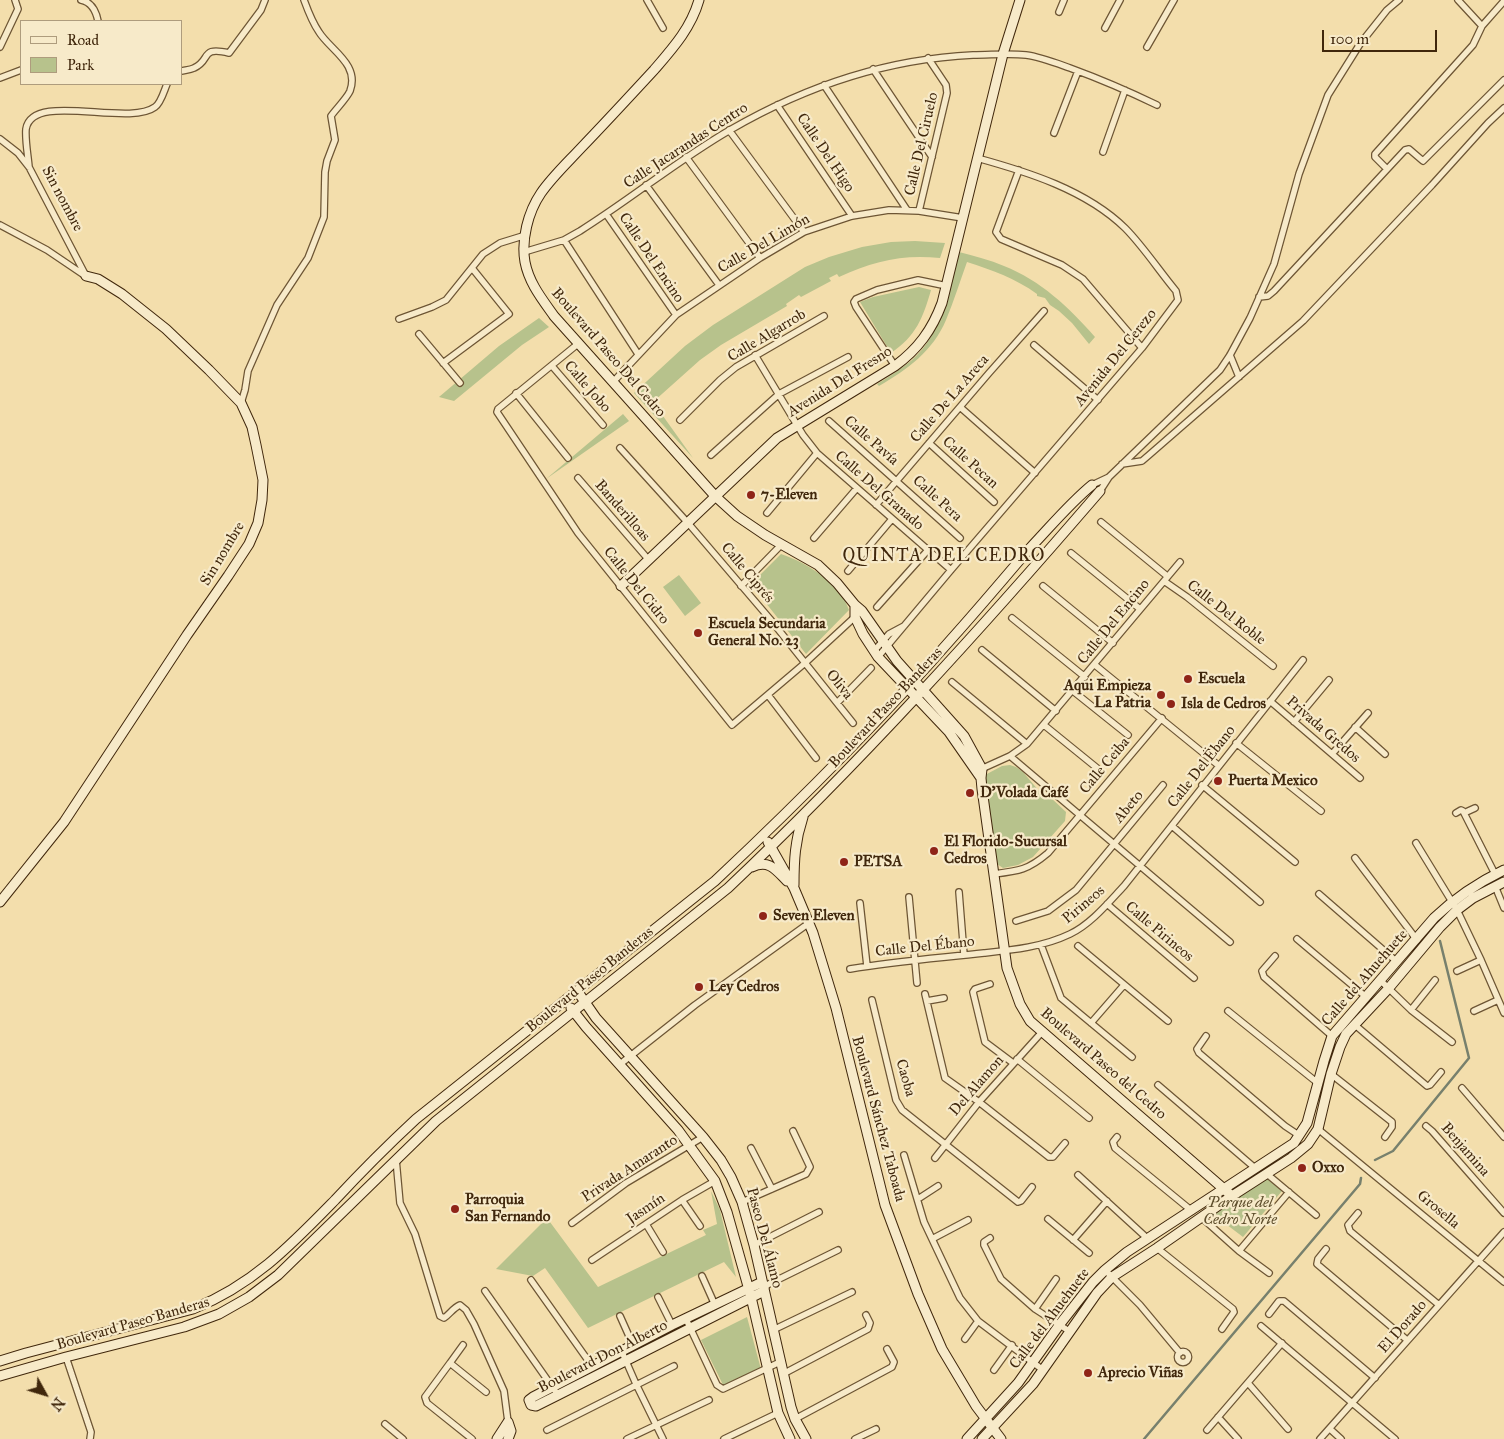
<!DOCTYPE html>
<meta charset="utf-8">
<style>
body{margin:0}
#map{position:relative;width:1504px;height:1439px;overflow:hidden;background:#f3deac;font-family:"IM FELL Great Primer",serif}
canvas{display:block}
.legend{position:absolute;left:20px;top:20px;width:162px;height:65px;box-sizing:border-box;background:#f7eac9;border:1px solid #ae9c7d;margin:0;padding:6px 9px;list-style:none;font-size:15px;color:#40270c}
.legend li{display:flex;align-items:center;gap:10px;height:25px}
.legend b{width:25px;border:1px solid #ae9c7d}
.north{position:absolute;left:20px;top:1369px;width:50px;height:50px;-webkit-text-stroke:4px #f7eac9;paint-order:stroke;rotate:129deg;font-size:14px;font-weight:700;line-height:20px;text-align:center;color:#40270c}
.north::after{content:'';display:block;margin:auto;width:18px;height:22px;background:#40270c;clip-path:polygon(50% 0,100% 100%,50% 72%,0 100%)}
.scale{position:absolute;left:1322px;top:30px;width:115px;height:22px;box-sizing:border-box;border:2px solid #40270c;border-top:0;padding-left:6px;font-size:15px;line-height:18px;white-space:nowrap;color:#40270c;-webkit-text-stroke:4px #f7eac9;paint-order:stroke}
</style>
<div id="map">
<canvas width="1504" height="1439"></canvas>
<ul class="legend">
<li><b style="height:6px;background:#f7eac9"></b>Road</li>
<li><b style="height:14px;background:#b7c28c"></b>Park</li>
</ul>
<div class="north">N</div>
<div class="scale">100 m</div>
</div>
<script>
const c = document.querySelector('canvas').getContext('2d');
c.lineJoin = 'round';
function fill(path, color) { c.fillStyle = color; c.fill(path, 'evenodd'); }
function strokePath(path, color, width, dash) { c.strokeStyle = color; c.lineWidth = width; c.lineCap = dash ? 'butt' : 'round'; c.setLineDash(dash || []); c.stroke(path); }
function write(font, color, halo, rows, align = 'center') {
  c.font = font + ' "IM FELL Great Primer",serif'; c.lineWidth = 4.5; c.setLineDash([]); c.textBaseline = 'middle'; c.strokeStyle = halo; c.fillStyle = color; for (const [text, x, y, turn = 0] of rows) {
    c.save(); c.translate(x, y); c.rotate((+turn || 0) * Math.PI / 180); c.textAlign = isNaN(turn) ? turn : align; if (halo) c.strokeText(text, 0, 0); c.fillText(text, 0, 0); c.restore();
  }
}
fill(new Path2D(`
 M 915,241 L 945,243 L 940,258 C 903,254 873,261 839,277 L 837,274 L 829,278 L 831,281 L 801,297 L 799,295 L 786,304 L 787,306 L 721,345 L 700,360 L 653,402 L 693,458 L 634,393 L 685,346 L 713,325 L 805,267 L 829,257 L 862,247 L 891,242 Z
 M 959,252 C 974,256 990,260 1004,266 C 1040,280 1070,308 1095,337 L 1089,344 L 1072,323 L 1059,311 L 1050,305 L 1045,298 L 1037,296 L 1037,294 C 1015,278 992,270 967,262 C 960,281 954,301 946,320 C 933,351 907,370 879,386 L 877,384 C 889,377 901,369 912,360 C 943,332 949,290 959,252 Z
 M 919,287 L 931,290 C 923,318 916,336 891,353 L 860,302 L 873,297 Z
 M 539,318 L 549,327 L 522,345 L 454,401 L 439,397 L 499,346 Z
 M 623,414 L 629,421 L 546,479 Z
 M 781,554 C 802,561 826,575 840,593 C 844,598 847,605 849,610 L 806,654 L 751,584 Z
 M 679,575 L 701,603 L 685,616 L 663,587 Z
 M 1010,765 L 1016,767 L 1023,772 L 1039,791 L 1049,796 L 1066,812 L 1065,821 L 1033,857 L 1018,865 L 1003,868 L 997,864 L 985,775 L 1002,766 Z
 M 1264,1175 L 1282,1191 L 1243,1237 L 1210,1212 Z
 M 711,1191 L 720,1210 L 736,1277 L 724,1262 L 588,1328 L 545,1268 L 533,1276 L 496,1269 L 547,1218 L 598,1287 L 706,1235 L 703,1230 L 717,1224 Z
 M 747,1317 L 762,1373 L 726,1391 L 701,1340 Z`), '#b7c28c');
strokePath(new Path2D(`
 M 1375,1160 L 1393,1151 L 1469,1058 L 1440,941
 M 1144,1439 L 1360,1184 L 1361,1178`), '#77806d', 2.5);
const street = new Path2D(`
 M 81,0 C 92,2 96,11 98,21
 M 647,0 L 663,28
 M 1458,0 L 1482,26
 M 1059,12 L 1064,0
 M 1105,28 L 1120,0
 M 0,47 L 18,9 L 15,0
 M 1147,47 L 1174,0
 M 873,69 L 932,157
 M 181,71 C 185,70 190,70 194,68 C 212,60 199,46 229,53 L 261,10 L 265,0
 M 0,78 L 21,70
 M 824,85 L 907,210
 M 777,105 L 852,216
 M 729,130 L 804,232
 M 1054,133 L 1078,71
 M 0,139 L 18,153 L 29,167 L 86,276
 M 1103,152 L 1125,90
 M 686,157 L 760,258
 M 29,167 C 28,155 25,140 26,129 C 32,91 128,127 155,107 C 161,103 164,91 167,84
 M 1387,169 L 1375,157 L 1375,154 L 1473,45 L 1482,26 L 1504,1
 M 1019,170 L 996,232 L 1001,239 L 1062,265 L 1083,279 L 1142,348
 M 646,185 L 719,285
 M 919,211 L 947,93 L 946,85 L 928,58
 M 606,214 L 676,315
 M 0,225 L 47,250 L 84,275
 M 564,240 L 638,354
 M 524,252 L 564,240 L 580,231 C 631,199 678,160 730,130 C 806,86 886,59 973,55 C 991,55 1009,53 1026,55 C 1041,57 1056,63 1070,68 C 1100,79 1128,91 1157,105
 M 1259,297 L 1268,296 L 1274,291 L 1405,150 L 1409,149 L 1423,161 L 1504,80
 M 399,319 L 432,307 L 446,300 L 483,254 L 500,243 L 526,235
 M 419,334 L 460,383
 M 579,343 L 498,409 L 497,412 L 578,533 L 732,725 L 805,663 L 857,615
 M 1034,345 L 1098,400
 M 755,355 L 803,435 L 817,453 L 951,570
 M 1230,355 L 1239,377
 M 443,363 L 509,314 L 472,268
 M 552,366 L 603,425
 M 895,366 L 856,307 L 854,302 L 856,299 L 877,290 L 918,280 L 947,286
 M 613,382 L 676,315 L 760,258 L 804,232 L 852,216 L 889,210 L 919,211 L 963,218
 M 516,393 L 568,458
 M 241,403 L 245,390 L 248,371 L 277,305 L 308,258 L 324,217 L 325,172 L 327,161 L 335,140 L 331,116 C 336,109 347,98 350,91 C 360,64 330,50 319,32 C 312,22 308,11 304,0
 M 960,407 L 1035,473
 M 680,420 L 720,380 L 736,367 L 824,316
 M 829,421 L 960,538
 M 929,443 L 994,502
 M 620,448 L 688,523 L 770,619 L 853,723
 M 711,455 L 779,394 L 848,357
 M 1122,464 L 1142,461 L 1149,455 L 1303,321 L 1432,185 L 1488,123 L 1504,108
 M 578,478 L 648,559
 M 1092,485 L 1109,477
 M 1100,491 L 1109,477 L 1220,370 L 1230,355 L 1250,318 L 1274,264 L 1299,174 L 1328,95 L 1360,44 L 1387,10 L 1399,0
 M 876,505 L 989,373 L 1044,311
 M 767,513 L 817,453
 M 1101,522 L 1167,576
 M 814,538 L 857,488
 M 1071,553 L 1140,609
 M 848,571 L 892,519
 M 1164,581 L 1187,597 L 1273,666
 M 741,586 L 782,544
 M 1043,586 L 1113,643
 M 877,607 L 928,550
 M 1012,618 L 1085,677
 M 982,650 L 1056,711
 M 874,651 L 889,634 L 904,626
 M 878,657 L 951,570 L 1142,348 L 1178,300 L 1176,291 C 1160,272 1143,246 1125,228 C 1086,190 1028,172 977,158
 M 1095,665 L 1218,765
 M 952,682 L 1027,744
 M 1073,691 L 1128,735
 M 768,695 L 816,758
 M 1270,701 L 1360,778
 M 837,703 L 871,668
 M 1294,722 L 1329,680
 M 1044,725 L 1097,768
 M 1355,727 L 1385,754
 M 1236,743 L 1321,811
 M 1332,754 L 1368,713
 M 1010,756 L 1230,942
 M 979,770 L 1010,756 L 1027,744 L 1180,562
 M 1202,785 L 1295,862
 M 1456,813 L 1461,810 L 1463,811 L 1495,874
 M 1464,813 L 1475,808
 M 1172,826 L 1260,902
 M 1416,843 L 1457,910 L 1481,960 L 1504,1013
 M 1355,858 L 1417,940
 M 994,874 C 1019,871 1028,870 1048,853 L 1162,718
 M 1495,886 L 1504,908
 M 959,892 L 964,955
 M 1319,894 L 1396,961
 M 909,897 L 917,983
 M 860,903 L 867,966
 M 1107,904 L 1194,978
 M 1016,921 L 1048,911 L 1076,890 L 1163,785
 M 1297,939 L 1365,996
 M 1041,945 L 1061,998 L 1132,1057
 M 1078,946 L 1168,1021
 M 1275,956 L 1262,971 L 1264,977 L 1332,1036
 M 850,969 C 894,961 939,958 984,953 C 1013,950 1043,947 1070,934 C 1091,924 1108,903 1124,886 L 1303,660
 M 1457,971 L 1481,960
 M 1380,980 L 1411,1010 L 1452,1042
 M 990,984 L 975,989 L 973,992 L 985,1042 L 1013,1063
 M 925,994 L 945,1078 L 979,1102 L 1049,1157 L 1053,1157 L 1065,1143
 M 872,1000 L 896,1100 L 902,1110 L 1018,1202 L 1021,1201 L 1032,1187
 M 927,1001 L 944,998
 M 1411,1010 L 1435,980
 M 1228,1011 L 1319,1084
 M 1474,1011 L 1498,1000
 M 1091,1023 L 1124,985
 M 1355,1025 L 1427,1086 L 1430,1085 L 1441,1072
 M 1206,1036 L 1197,1049 L 1199,1053 L 1285,1126 L 1300,1136
 M 1017,1059 L 1089,1118
 M 619,1065 L 695,1005 L 809,923
 M 1331,1074 L 1392,1122 L 1392,1127 L 1385,1137
 M 1158,1085 L 1255,1168
 M 1462,1088 L 1504,1137
 M 1426,1126 L 1432,1131 L 1504,1213
 M 1318,1129 L 1504,1282
 M 1117,1137 L 1113,1142 L 1115,1148 L 1192,1211
 M 751,1148 L 772,1189
 M 904,1155 L 924,1222 L 960,1298 L 978,1321 L 1043,1370
 M 935,1158 L 979,1102 L 1042,1032
 M 396,1159 L 400,1203 L 415,1234 L 440,1316 L 444,1318 C 450,1314 453,1308 460,1305 L 466,1310 L 474,1324 L 504,1391 L 508,1422
 M 1267,1174 L 1316,1215
 M 1078,1175 L 1148,1239
 M 918,1199 L 938,1186
 M 682,1200 L 700,1226
 M 742,1202 L 806,1174 L 810,1167 L 793,1131
 M 1358,1213 L 1348,1225 L 1350,1231 L 1439,1305
 M 1201,1217 L 1239,1251 L 1269,1273
 M 1048,1219 L 1089,1253
 M 572,1223 L 626,1183 L 703,1137
 M 646,1224 L 663,1252
 M 990,1238 L 984,1242 L 984,1245 L 1001,1279 L 1035,1309 L 1069,1331
 M 932,1239 L 968,1220
 M 1073,1240 L 1107,1201
 M 754,1245 L 819,1212
 M 1157,1248 L 1233,1309 L 1234,1312 L 1222,1329
 M 1326,1249 L 1318,1259 L 1317,1264 L 1407,1340
 M 1239,1251 L 1289,1192
 M 592,1260 L 682,1200 L 715,1181
 M 1105,1270 L 1140,1305 L 1180,1353
 M 702,1276 L 715,1305
 M 531,1280 L 592,1366
 M 485,1291 L 558,1395
 M 764,1291 L 767,1285 L 838,1250
 M 658,1297 L 672,1325
 M 1035,1309 L 1056,1279
 M 1269,1314 L 1279,1301 L 1284,1301 L 1375,1378
 M 620,1316 L 633,1345
 M 686,1319 L 717,1385 L 723,1389 L 780,1362
 M 1261,1326 L 1395,1439
 M 773,1330 L 852,1292
 M 965,1339 L 978,1321
 M1177.5 1357a5.5 5.5 0 1 1 11 0a5.5 5.5 0 1 1-11 0Z
 M 622,1352 L 636,1384 L 663,1439
 M 66,1357 L 91,1432 L 90,1439
 M 450,1363 L 463,1345
 M 994,1370 L 1012,1345
 M 783,1374 L 868,1329 L 870,1323 L 866,1315
 M 1248,1383 L 1288,1429
 M 1218,1417 L 1238,1439
 M 795,1419 L 892,1367 L 894,1362 L 887,1349
 M 385,1424 L 403,1439
 M 1330,1429 L 1341,1439
 M 547,1430 L 674,1366
 M 1207,1430 L 1282,1343
 M 472,1439 L 427,1403 L 425,1397 L 450,1363 L 486,1392
 M 627,1439 L 709,1400
 M 724,1439 L 778,1413
 M 855,1439 L 876,1429
 M 1320,1439 L 1504,1232`);
const secondary = new Path2D(`
 M 699,0 C 691,28 673,48 654,70 C 630,96 606,122 581,148 C 568,162 552,177 541,193 C 528,212 521,240 525,262 C 529,283 542,299 554,316 L 715,496 L 737,516 L 765,535 L 818,565 L 837,583 L 855,605 L 862,611 L 897,661 L 964,736 L 982,769 L 981,778 L 982,789 L 1007,968 L 1020,1004 L 1030,1021 L 1232,1196
 M 621,586 L 777,438 L 895,366 C 918,349 932,330 942,303 L 1003,54 L 1020,0
 M 855,605 L 855,617 L 863,634 L 878,657 L 949,732 L 981,778
 M 768,842 L 794,888 L 813,933 L 836,1008 L 885,1205 L 918,1294 L 942,1349 L 976,1406 L 1001,1439
 M 752,867 C 769,859 776,870 787,881
 M 794,885 C 794,860 795,841 803,817
 M 0,902 L 64,822 L 187,635 L 228,576 L 249,544 L 258,523 L 262,500 L 263,480 L 256,445 L 252,427 L 241,403 L 209,370 L 166,329 L 122,294 L 98,279 L 86,276
 M 578,992 L 596,1018 L 703,1137 L 721,1160 L 731,1177 L 742,1202 L 754,1245 L 791,1407 L 795,1419 L 806,1439
 M 571,1008 L 586,1027 L 678,1130 L 715,1181 L 727,1212 L 751,1297 L 778,1413 L 790,1439
 M 762,1282 L 672,1325 L 533,1397 L 529,1400 L 531,1405 L 536,1406 L 558,1395 L 764,1291
 M 0,1361 L 26,1353 L 193,1309 C 253,1285 291,1245 335,1200 C 361,1172 388,1145 416,1119 L 715,881 C 798,803 879,722 954,636 C 980,607 1005,577 1031,547 C 1051,526 1070,503 1092,485
 M 0,1376 L 66,1357 L 184,1327 L 219,1314 L 249,1297 L 278,1275 L 436,1121 L 728,888 C 860,763 982,628 1100,491
 M 497,1439 L 508,1422 L 511,1431 L 508,1439
 M 967,1439 L 1018,1383 L 1060,1324 L 1093,1282 L 1105,1270 L 1127,1252 L 1294,1143 L 1307,1123 L 1324,1061 L 1332,1036 L 1434,918 C 1455,898 1477,883 1504,870
 M 982,1439 L 1033,1384 L 1097,1293 L 1112,1277 L 1157,1248 L 1232,1196 L 1291,1158 L 1308,1144 L 1318,1129 L 1331,1074 L 1340,1047 L 1346,1034 L 1388,989 L 1440,927 L 1457,910 L 1473,898 L 1504,882`);
strokePath(street, '#6d5534', 8);
strokePath(secondary, '#40270c', 11);
strokePath(street, '#f7eac9', 5.5);
strokePath(secondary, '#f7eac9', 9);
for (const [x, y, r, color] of [
 [751,495,5,"#8f2418"],
 [698,633,5,"#8f2418"],
 [1188,679,5,"#8f2418"],
 [1161,695,5,"#8f2418"],
 [1171,704,5,"#8f2418"],
 [1218,781,5,"#8f2418"],
 [970,793,5,"#8f2418"],
 [934,851,5,"#8f2418"],
 [844,862,5,"#8f2418"],
 [763,916,5,"#8f2418"],
 [699,987,5,"#8f2418"],
 [1302,1168,5,"#8f2418"],
 [455,1209,5,"#8f2418"],
 [1088,1373,5,"#8f2418"]
]) { const dot = new Path2D(); dot.arc(x, y, r, 0, 2 * Math.PI); c.fillStyle = color; c.fill(dot); strokePath(dot, '#f7eac9', 2); }
write('15px', '#40270c', '#f7eac9', [
 ["Calle Del Ciruelo",922,144,-77],
 ["Calle Jacarandas Centro",686,146,-33],
 ["Calle Del Higo",825,153,56],
 ["Sin nombre",62,199,62],
 ["Calle Del Limón",764,244,-30],
 ["Calle Del Encino",651,258,56],
 ["Calle Algarrob",767,336,-31],
 ["Boulevard Paseo Del Cedro",608,353,49],
 ["Avenida Del Cerezo",1116,358,-51],
 ["Avenida Del Fresno",840,382,-32],
 ["Calle Jobo",587,387,49],
 ["Calle De La Areca",950,399,-49],
 ["Calle Pavía",871,441,41],
 ["Calle Pecan",970,463,42],
 ["Calle Del Granado",879,491,41],
 ["Calle Pera",937,499,42],
 ["Banderilloas",622,511,49],
 ["Sin nombre",223,554,-59],
 ["Calle Ciprés",747,573,50],
 ["Calle Del Cidro",636,586,51],
 ["Calle Del Roble",1226,613,38],
 ["Calle Del Encino",1114,622,-51],
 ["Oliva",839,685,51],
 ["Boulevard Paseo Banderas",886,708,-47],
 ["Privada Gredos",1323,730,41],
 ["Calle Ceiba",1105,766,-50],
 ["Calle Del Ëbano",1202,767,-52],
 ["Abeto",1129,807,-50],
 ["Pirineos",1084,905,-40],
 ["Calle Pirineos",1159,932,40],
 ["Calle Del Ébano",925,947,-6],
 ["Calle del Ahuehuete",1365,978,-49],
 ["Boulevard Paseo Banderas",590,980,-39],
 ["Boulevard Paseo del Cedro",1103,1064,41],
 ["Caoba",905,1078,74],
 ["Del Alamon",977,1086,-49],
 ["Boulevard Sánchez Taboada",878,1119,75],
 ["Benjamina",1465,1150,49],
 ["Privada Amaranto",630,1169,-33],
 ["Jasmín",646,1209,-34],
 ["Grosella",1438,1210,40],
 ["Paseo Del Álamo",764,1238,75],
 ["Calle del Ahuehuete",1050,1319,-53],
 ["Boulevard Paseo Banderas",133,1324,-16],
 ["El Dorado",1403,1327,-49],
 ["Boulevard Don Alberto",603,1357,-27]
]);
write('bold 15px', '#40270c', '#f7eac9', [
 ["7-Eleven",761,495],
 ["Escuela Secundaria",708,624],
 ["General No. 23",708,641],
 ["Escuela",1198,679],
 ["Aqui Empieza",1151,686,"right"],
 ["La Patria",1151,703,"right"],
 ["Isla de Cedros",1181,704],
 ["Puerta Mexico",1228,781],
 ["D'Volada Café",980,793],
 ["El Florido-Sucursal",944,842],
 ["Cedros",944,859],
 ["PETSA",854,862],
 ["Seven Eleven",773,916],
 ["Ley Cedros",709,987],
 ["Oxxo",1312,1168],
 ["Parroquia",465,1200],
 ["San Fernando",465,1217],
 ["Aprecio Viñas",1098,1373]
], 'left');
write('italic 15px', '#5e4e2c', '#f7eac9', [
 ["Parque del",1240,1203],
 ["Cedro Norte",1240,1220]
]);
c.letterSpacing = '1px';
write('18px', '#40270c', '#f7eac9', [
 ["QUINTA DEL CEDRO",944,557]
]);
c.letterSpacing = '0px';
</script>
